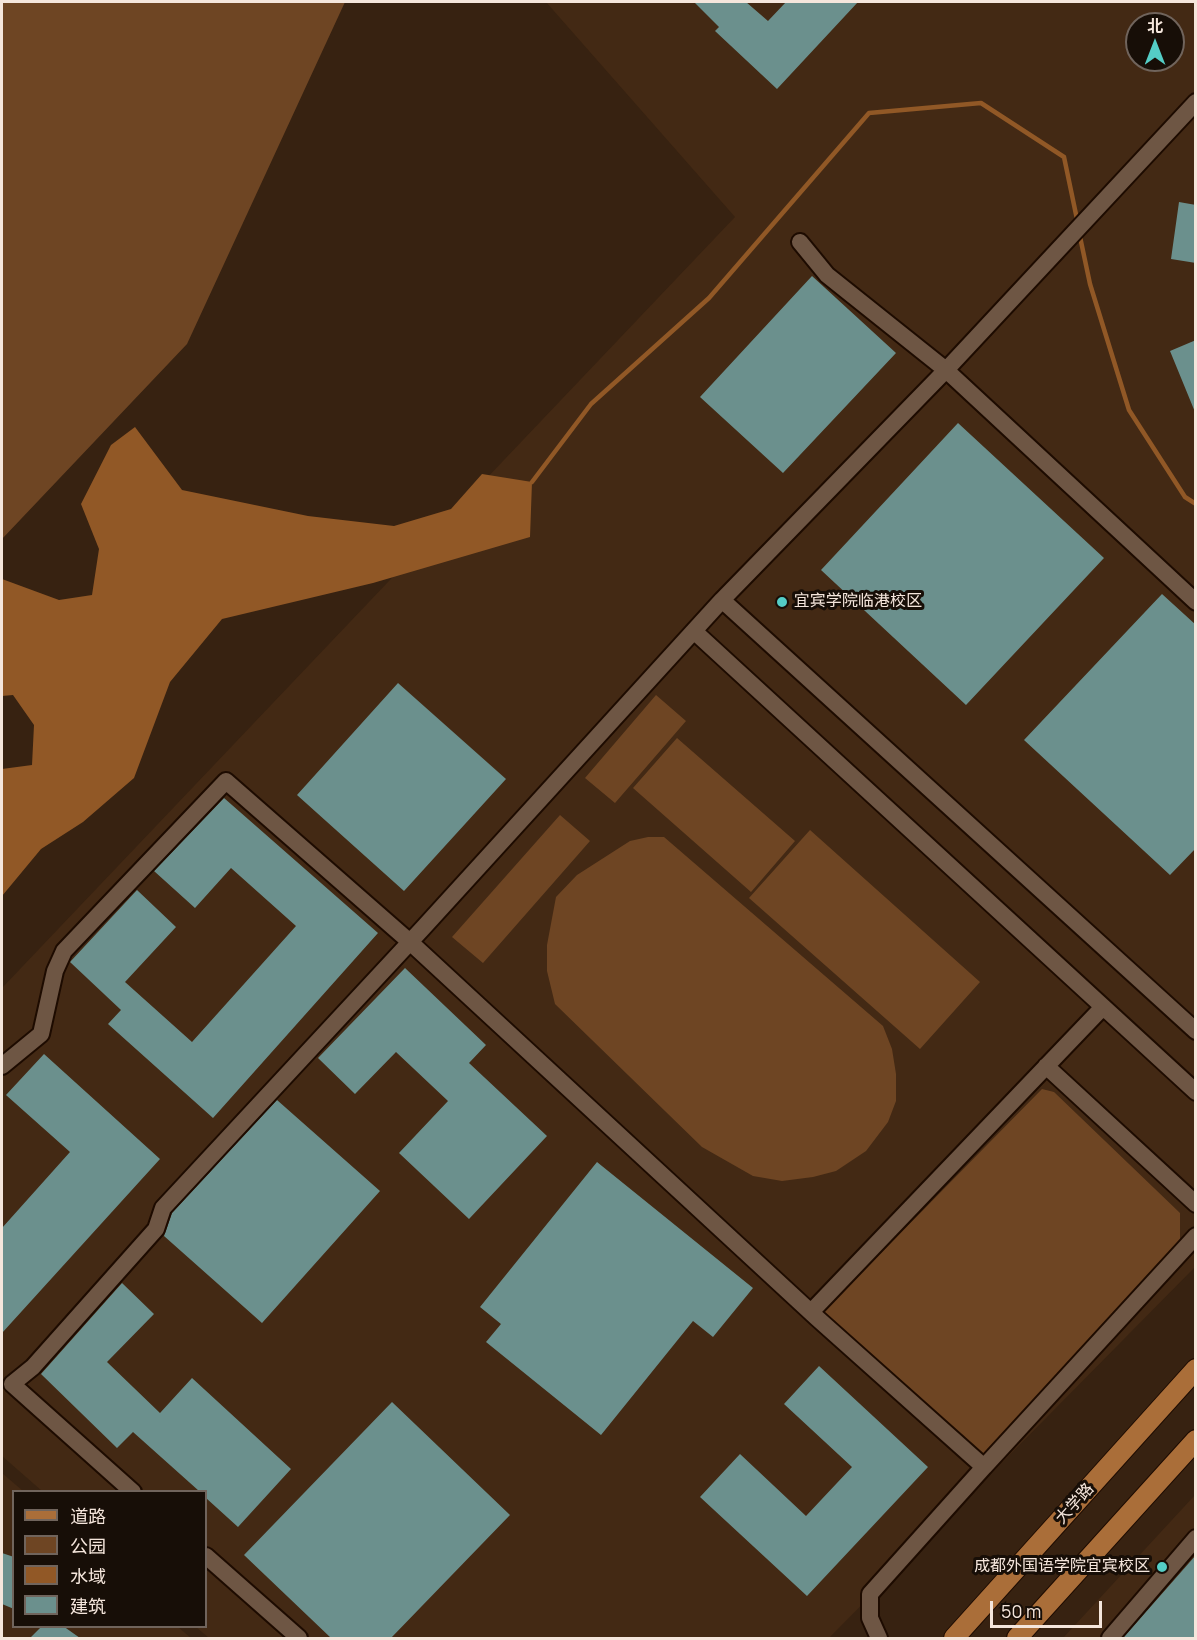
<!DOCTYPE html>
<meta charset="utf-8">
<style>
body{margin:0}
#map{position:relative;width:1197px;height:1640px;overflow:hidden;background:#372211;font-family:Manrope,"Noto Sans SC",sans-serif}
canvas{display:block}
.frame{position:absolute;inset:0;border:3px solid #f5e6dc;pointer-events:none}
.legend{position:absolute;left:12px;top:1490px;width:195px;height:138px;box-sizing:border-box;background:#170e07;border:2px solid #70645c;margin:0;padding:8px 10px;list-style:none;font-size:18px;color:#f5e6dc}
.legend li{display:flex;align-items:center;gap:12px;height:30px}
.legend b{width:30px;border:2px solid #70645c}
.north{position:absolute;left:1125px;top:12px;width:60px;height:60px;box-sizing:border-box;background:#170e07;border:2px solid #70645c;border-radius:50%;rotate:0deg;font-size:16px;font-weight:700;line-height:24px;text-align:center;color:#f5e6dc}
.north::after{content:'';display:block;margin:auto;width:21px;height:27px;background:#54cdc6;clip-path:polygon(50% 0,100% 100%,50% 72%,0 100%)}
.scale{position:absolute;left:990px;top:1601px;width:112px;height:27px;box-sizing:border-box;border:3px solid #f5e6dc;border-top:0;padding-left:8px;font-size:18px;line-height:21px;white-space:nowrap;color:#f5e6dc;-webkit-text-stroke:4px #170e07;paint-order:stroke}
</style>
<div id="map">
<canvas width="1197" height="1640"></canvas>
<div class="frame"></div>
<ul class="legend">
<li><b style="height:8px;background:#aa6e39"></b>道路</li>
<li><b style="height:16px;background:#6e4523"></b>公园</li>
<li><b style="height:16px;background:#915826"></b>水域</li>
<li><b style="height:16px;background:#6b908d"></b>建筑</li>
</ul>
<div class="north">北</div>
<div class="scale">50 m</div>
</div>
<script>
const c = document.querySelector('canvas').getContext('2d');
c.lineJoin = 'round';
function fill(path, color) { c.fillStyle = color; c.fill(path, 'evenodd'); }
function strokePath(path, color, width, dash) { c.strokeStyle = color; c.lineWidth = width; c.lineCap = dash ? 'butt' : 'round'; c.setLineDash(dash || []); c.stroke(path); }
function write(font, color, halo, rows, align = 'center') {
  c.font = font + ' Manrope,"Noto Sans SC",sans-serif'; c.lineWidth = 6; c.setLineDash([]); c.textBaseline = 'middle'; c.strokeStyle = halo; c.fillStyle = color; for (const [text, x, y, turn = 0] of rows) {
    c.save(); c.translate(x, y); c.rotate((+turn || 0) * Math.PI / 180); c.textAlign = isNaN(turn) ? turn : align; if (halo) c.strokeText(text, 0, 0); c.fillText(text, 0, 0); c.restore();
  }
}
fill(new Path2D(`
 M 546,2 L 1195,2 L 1195,1267 L 829,1638 L 209,1638 L 196,1627 L 206,1626 L 206,1492 L 42,1491 L 2,1456 L 2,988 L 735,217 ZM 1137,24 L 1173,24 L 1173,60 L 1137,60 Z
 M 2,1473 L 23,1491 L 14,1492 L 14,1626 L 178,1627 L 191,1638 L 2,1638 Z
 M 1195,1495 L 1195,1638 L 1063,1638 Z`), '#432914');
fill(new Path2D(`
 M 2,2 L 345,2 L 187,344 L 2,539 Z
 M 656,695 L 686,721 L 615,803 L 585,778 Z
 M 677,738 L 795,841 L 751,892 L 633,788 Z
 M 560,815 L 590,841 L 483,963 L 452,937 Z
 M 810,830 L 980,982 L 920,1049 L 749,898 Z
 M 648,837 L 664,837 L 883,1026 L 892,1049 L 896,1074 L 896,1101 L 888,1122 L 866,1151 L 836,1171 L 813,1177 L 782,1181 L 753,1176 L 702,1147 L 555,1004 L 547,971 L 547,945 L 556,897 L 577,875 L 630,841 Z
 M 1042,1089 L 1054,1092 L 1180,1213 L 1180,1241 L 984,1467 L 817,1318 Z`), '#6e4523');
fill(new Path2D(`
 M 135,427 L 182,490 L 308,516 L 394,526 L 451,509 L 482,474 L 532,482 L 530,537 L 373,583 L 222,619 L 170,682 L 134,778 L 83,822 L 41,849 L 2,896 L 2,769 L 32,765 L 34,725 L 13,695 L 2,696 L 2,579 L 59,600 L 92,595 L 99,549 L 81,504 L 111,445 Z`), '#915826');
strokePath(new Path2D(`
 M 1079,232 L 1090,284 L 1129,410 L 1185,497 L 1196,504
 M 532,482 L 591,404 L 709,298 L 869,113 L 981,103 L 1064,157 L 1078,224`), '#915826', 4.5);
fill(new Path2D(`
 M 694,2 L 746,2 L 768,21 L 786,2 L 858,2 L 777,89 L 715,31 L 719,27 Z
 M 1179,202 L 1196,205 L 1196,263 L 1171,259 Z
 M 812,276 L 896,353 L 783,473 L 700,397 Z
 M 1196,340 L 1196,412 L 1195,412 L 1170,351 Z
 M 958,423 L 1104,558 L 966,705 L 821,570 Z
 M 1162,594 L 1196,625 L 1196,848 L 1170,875 L 1024,740 Z
 M 398,683 L 506,779 L 404,891 L 297,795 Z
 M 224,798 L 378,933 L 213,1118 L 108,1024 L 121,1010 L 70,962 L 137,890 L 176,927 L 125,982 L 192,1042 L 296,926 L 231,868 L 195,908 L 154,871 Z
 M 405,968 L 486,1045 L 469,1063 L 547,1136 L 469,1219 L 399,1153 L 448,1101 L 396,1052 L 355,1094 L 318,1058 Z
 M 44,1054 L 160,1159 L 2,1333 L 2,1228 L 70,1152 L 6,1095 Z
 M 277,1100 L 380,1191 L 262,1323 L 164,1236 L 172,1213 Z
 M 597,1162 L 753,1288 L 713,1337 L 693,1321 L 601,1435 L 486,1342 L 501,1324 L 480,1307 Z
 M 122,1283 L 154,1314 L 107,1362 L 160,1413 L 192,1378 L 291,1469 L 238,1527 L 206,1498 L 206,1491 L 199,1491 L 133,1432 L 117,1448 L 41,1374 Z
 M 819,1366 L 928,1467 L 807,1596 L 700,1497 L 740,1454 L 806,1516 L 852,1467 L 784,1404 Z
 M 392,1402 L 510,1515 L 391,1638 L 331,1638 L 244,1555 Z
 M 2,1553 L 14,1557 L 14,1609 L 2,1604 Z
 M 1196,1555 L 1196,1638 L 1123,1638 Z
 M 42,1626 L 63,1626 L 80,1638 L 30,1638 Z`), '#6b908d');
const minor = new Path2D(`
 M 800,242 L 827,275 L 946,370 L 1196,602
 M 722,600 L 946,370 L 1196,102
 M 695,632 L 1196,1092
 M 2,1066 L 41,1034 L 55,971 L 64,951 L 226,781 L 410,942 L 817,1318 L 984,1467 L 870,1594 L 870,1618 L 879,1638
 M 1046,1066 L 1196,1204
 M 811,1312 L 1103,1007
 M 984,1467 L 1196,1236
 M 133,1492 L 12,1384 L 33,1367 L 156,1229 L 163,1208 L 423,928 L 722,600 L 1196,1031
 M 206,1556 L 299,1638
 M 1110,1638 L 1196,1538`);
const major = new Path2D(`
 M 954,1638 L 1196,1369
 M 1017,1638 L 1196,1440`);
strokePath(minor, '#1d0b00', 20);
strokePath(major, '#1d0b00', 22);
strokePath(minor, '#6e5644', 16);
strokePath(major, '#aa6e39', 20);
for (const [x, y, r, color] of [
 [782,602,6,"#54cdc6"],
 [1162,1567,6,"#54cdc6"]
]) { const dot = new Path2D(); dot.arc(x, y, r, 0, 2 * Math.PI); c.fillStyle = color; c.fill(dot); strokePath(dot, '#170e07', 2); }
write('16px', '#f5e6dc', '#170e07', [
 ["宜宾学院临港校区",794,602],
 ["成都外国语学院宜宾校区",1150,1567,"right"]
], 'left');
write('16px', '#f5e6dc', '#170e07', [
 ["大学路",1075,1504,-48]
]);
</script>
